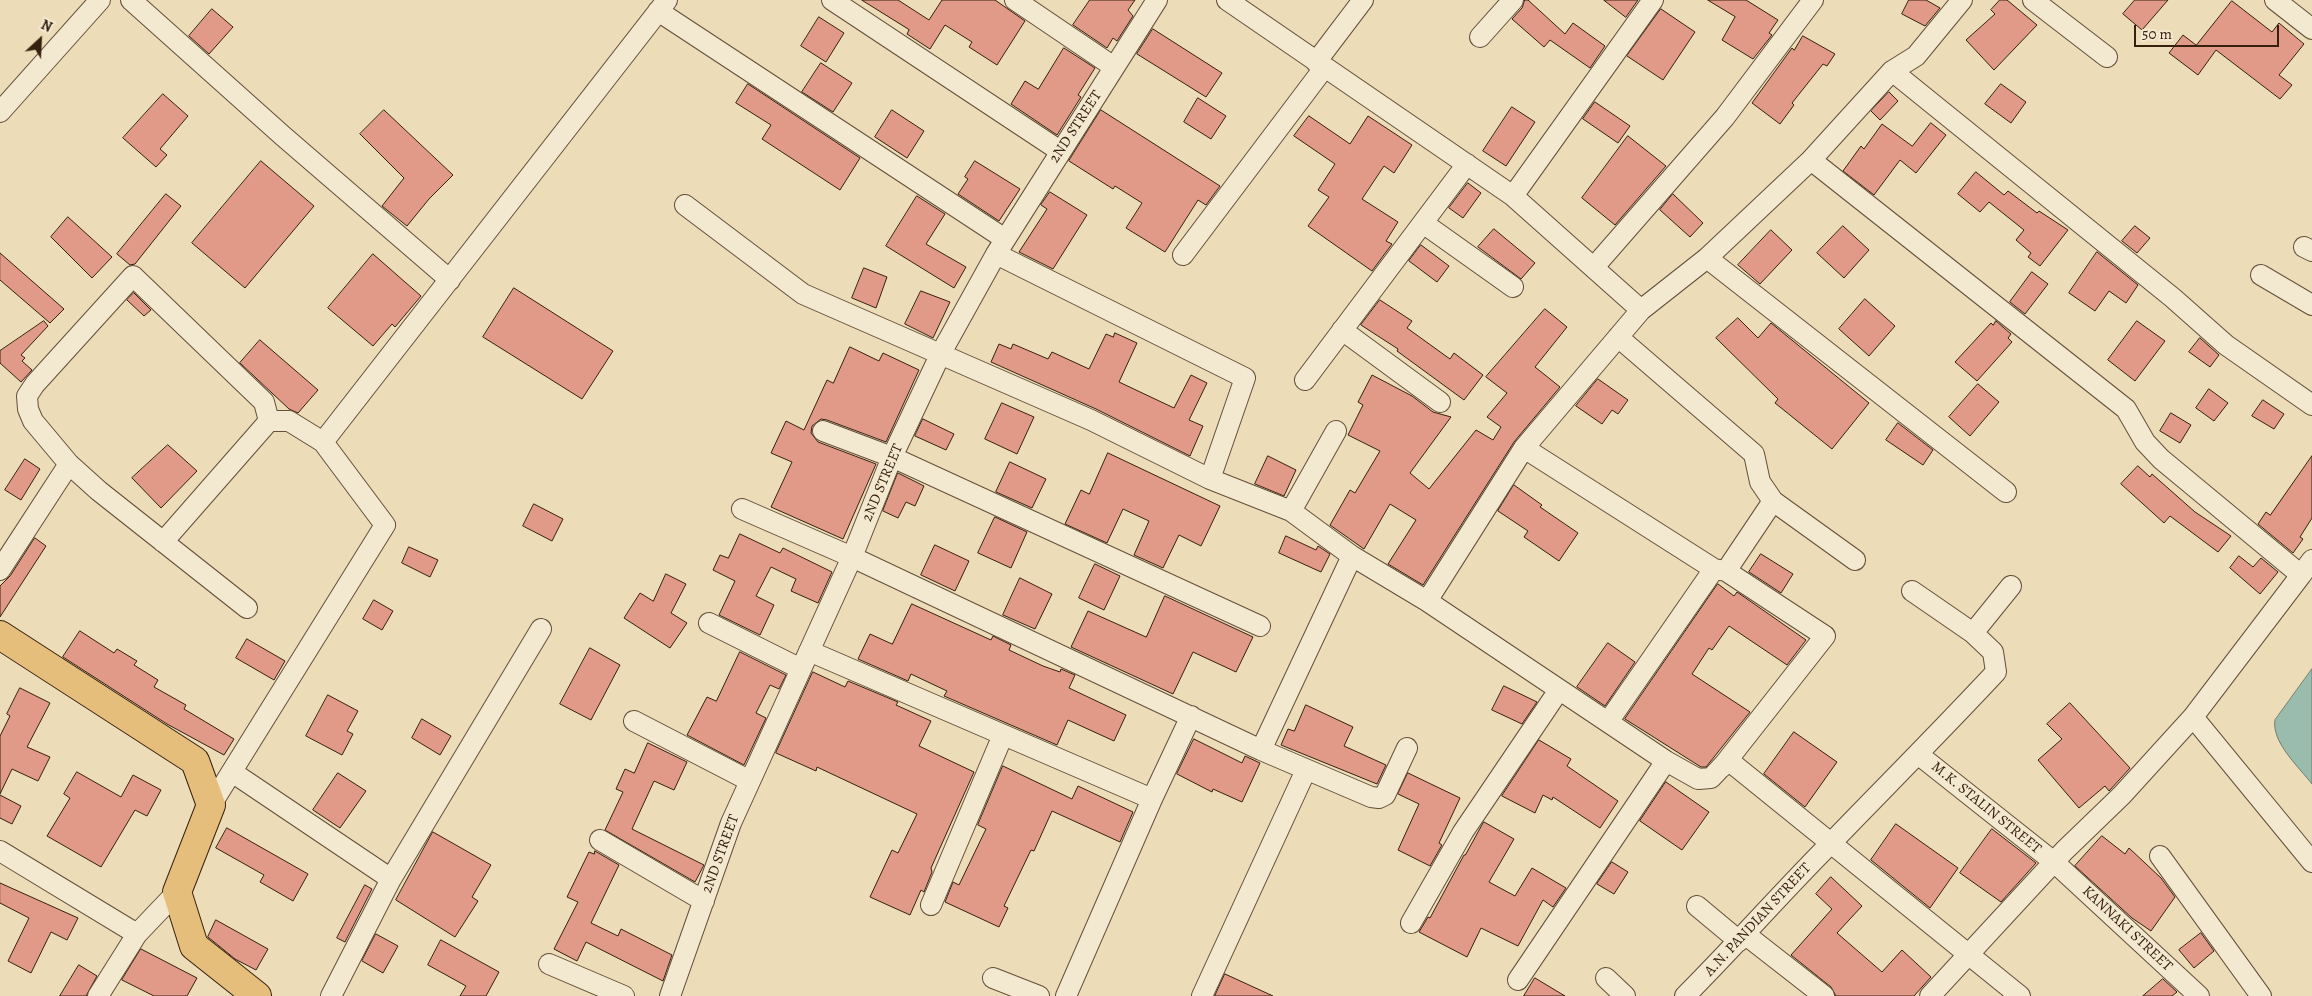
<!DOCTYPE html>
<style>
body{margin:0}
#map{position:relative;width:2312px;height:996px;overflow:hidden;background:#ecdcb7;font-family:Alegreya,serif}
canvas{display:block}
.north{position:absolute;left:15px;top:15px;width:50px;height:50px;-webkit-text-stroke:4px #f3e8d0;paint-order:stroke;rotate:25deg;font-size:14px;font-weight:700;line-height:20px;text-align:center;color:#362010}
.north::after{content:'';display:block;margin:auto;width:18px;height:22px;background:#362010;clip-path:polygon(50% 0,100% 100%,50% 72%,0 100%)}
.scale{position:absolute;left:2134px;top:25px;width:145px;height:22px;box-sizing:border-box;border:2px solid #362010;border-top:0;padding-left:6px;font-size:15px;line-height:18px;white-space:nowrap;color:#362010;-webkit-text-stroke:4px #f3e8d0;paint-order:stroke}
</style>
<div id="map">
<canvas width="2312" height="996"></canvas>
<div class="north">N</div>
<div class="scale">50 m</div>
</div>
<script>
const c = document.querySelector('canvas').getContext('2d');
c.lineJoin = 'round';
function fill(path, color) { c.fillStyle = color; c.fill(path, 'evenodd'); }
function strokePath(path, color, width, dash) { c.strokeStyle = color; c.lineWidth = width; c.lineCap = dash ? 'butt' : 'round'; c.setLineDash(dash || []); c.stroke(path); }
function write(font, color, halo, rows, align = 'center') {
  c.font = font + ' Alegreya,serif'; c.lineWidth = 4; c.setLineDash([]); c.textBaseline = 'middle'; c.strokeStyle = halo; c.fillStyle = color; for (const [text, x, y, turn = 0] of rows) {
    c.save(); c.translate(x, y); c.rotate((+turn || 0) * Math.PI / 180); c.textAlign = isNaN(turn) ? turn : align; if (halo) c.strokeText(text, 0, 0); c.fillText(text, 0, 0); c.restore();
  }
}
const water = new Path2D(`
 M 2312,669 L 2312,784 C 2299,767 2271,742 2275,720 Z`);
fill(water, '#99bcae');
strokePath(water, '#717e6f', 1);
const building = new Path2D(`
 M 862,0 L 898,0 L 929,20 L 942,0 L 995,0 L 1025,21 L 997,65 L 969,47 L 972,42 L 945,25 L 930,49 L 907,34 L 909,30 Z
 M 1090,0 L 1135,0 L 1128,10 L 1133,16 L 1117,41 L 1113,38 L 1107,48 L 1073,25 Z
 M 1525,0 L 1528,0 L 1565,34 L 1573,23 L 1605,46 L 1590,68 L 1550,40 L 1544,47 L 1512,19 L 1522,8 Z
 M 1604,0 L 1638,0 L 1626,17 Z
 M 1708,0 L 1746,0 L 1778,20 L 1769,33 L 1772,35 L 1753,59 L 1722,40 L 1735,17 Z
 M 1909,0 L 1926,0 L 1940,8 L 1925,26 L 1902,14 Z
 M 2000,0 L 2007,0 L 2037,25 L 1994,70 L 1966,40 L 1995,14 L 1991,10 Z
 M 2135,0 L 2168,0 L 2142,30 L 2123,14 Z
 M 2232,1 L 2272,32 L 2279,23 L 2304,44 L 2279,75 L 2292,85 L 2280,99 L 2216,50 L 2198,75 L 2169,53 L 2183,35 L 2196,45 Z
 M 212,9 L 233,27 L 209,54 L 189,36 Z
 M 1661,9 L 1695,32 L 1663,80 L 1627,56 Z
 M 819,17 L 844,33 L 826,62 L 801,46 Z
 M 1153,29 L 1222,73 L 1206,97 L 1137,54 Z
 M 1803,36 L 1835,54 L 1827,66 L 1823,64 L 1792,103 L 1794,105 L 1780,124 L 1752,103 L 1792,48 L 1794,50 Z
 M 1064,48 L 1095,68 L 1078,95 L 1081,97 L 1057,135 L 1011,104 L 1025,81 L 1038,89 Z
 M 821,63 L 852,83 L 833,112 L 802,92 Z
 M 748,84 L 860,158 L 840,190 L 762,139 L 771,125 L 736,103 Z
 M 2001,84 L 2026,102 L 2011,123 L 1985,104 Z
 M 1889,92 L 1898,101 L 1880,120 L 1871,111 Z
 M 163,94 L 188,116 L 160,149 L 167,155 L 156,167 L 123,138 Z
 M 1198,98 L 1226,116 L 1211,139 L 1184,122 Z
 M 1595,102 L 1630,126 L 1618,143 L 1583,119 Z
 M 1512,107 L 1535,122 L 1506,166 L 1483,151 Z
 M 384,110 L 453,175 L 429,199 L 407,226 L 382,206 L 404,178 L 360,134 Z
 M 892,110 L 924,131 L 907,158 L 875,137 Z
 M 1101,110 L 1220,186 L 1206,205 L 1198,200 L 1165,252 L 1126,228 L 1142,203 L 1115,186 L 1113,189 L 1069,161 Z
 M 1309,116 L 1350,144 L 1368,116 L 1412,145 L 1394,173 L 1384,166 L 1362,199 L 1398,222 L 1386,241 L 1392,244 L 1372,271 L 1308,226 L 1329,197 L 1318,190 L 1335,164 L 1294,136 Z
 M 1931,123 L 1946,135 L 1916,173 L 1900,160 L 1874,195 L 1843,171 L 1861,146 L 1864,149 L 1882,124 L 1912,146 Z
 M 1628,136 L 1666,166 L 1615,225 L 1582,198 Z
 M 261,161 L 314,206 L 245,288 L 192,243 Z
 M 975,161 L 1020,189 L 999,221 L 958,194 L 968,179 L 965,177 Z
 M 1976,172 L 2004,195 L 2008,191 L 2037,213 L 2039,211 L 2068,230 L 2040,266 L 2028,257 L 2031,253 L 2016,240 L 2024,230 L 1989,202 L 1980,212 L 1958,194 Z
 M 1468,183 L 1481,193 L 1463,218 L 1449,208 Z
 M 1050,192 L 1087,215 L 1053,269 L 1019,252 L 1047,209 L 1041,205 Z
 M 166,194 L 181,206 L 135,264 L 130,265 L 117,254 Z
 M 1673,194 L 1703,223 L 1690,237 L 1660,210 Z
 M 917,196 L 945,214 L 926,244 L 966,267 L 954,288 L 886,246 Z
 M 68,217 L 112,257 L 92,278 L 51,237 Z
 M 1843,226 L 1869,250 L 1844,278 L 1817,253 Z
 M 2135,226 L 2150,238 L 2137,253 L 2122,241 Z
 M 1494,229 L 1535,263 L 1521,279 L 1478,247 Z
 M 1771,230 L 1792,250 L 1760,284 L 1738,265 Z
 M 1421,245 L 1449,266 L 1437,282 L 1409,261 Z
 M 2097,252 L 2138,285 L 2126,303 L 2109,291 L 2095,311 L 2069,293 Z
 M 0,253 L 64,309 L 50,323 L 0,280 Z
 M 373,254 L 421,296 L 395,327 L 392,324 L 373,346 L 328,308 Z
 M 864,268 L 887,277 L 876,308 L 852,298 Z
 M 2032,272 L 2048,284 L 2025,314 L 2010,302 Z
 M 514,288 L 613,351 L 582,399 L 483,337 Z
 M 921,291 L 950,302 L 933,338 L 905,324 Z
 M 134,293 L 151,310 L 144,316 L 127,300 Z
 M 1865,299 L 1895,326 L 1869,356 L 1839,329 Z
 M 1380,300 L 1412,321 L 1407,328 L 1450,359 L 1454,353 L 1483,375 L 1464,400 L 1397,351 L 1398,349 L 1361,325 Z
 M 1545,309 L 1567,327 L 1535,367 L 1560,387 L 1514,442 L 1423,585 L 1388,564 L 1416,520 L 1390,504 L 1364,549 L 1330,525 L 1350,490 L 1355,493 L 1380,451 L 1348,435 L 1363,405 L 1358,402 L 1372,375 L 1412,396 L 1433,412 L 1451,417 L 1410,473 L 1429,489 L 1476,430 L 1493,440 L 1501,427 L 1487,417 L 1507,393 L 1486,377 Z
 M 1738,318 L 1758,338 L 1771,323 L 1869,403 L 1832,449 L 1775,403 L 1778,399 L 1716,338 Z
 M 44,321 L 48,326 L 21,355 L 25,358 L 22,361 L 32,370 L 21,382 L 0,363 L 0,351 Z
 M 1996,321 L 2011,334 L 2008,338 L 2012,342 L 1977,381 L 1955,362 L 1991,323 L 1993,325 Z
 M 2137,321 L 2165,341 L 2135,381 L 2108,360 Z
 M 1115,333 L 1137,343 L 1119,382 L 1174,408 L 1191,375 L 1207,383 L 1189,420 L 1203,426 L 1190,456 L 1096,409 L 991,362 L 999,344 L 1011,349 L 1013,344 L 1048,359 L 1052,352 L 1089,369 L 1106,334 L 1113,337 Z
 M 2200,338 L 2219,355 L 2210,367 L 2189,352 Z
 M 260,340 L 318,390 L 298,413 L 289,409 L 240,363 Z
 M 850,347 L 879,361 L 883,353 L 919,370 L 886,442 L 827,420 L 821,419 L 812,426 L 811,433 L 818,442 L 876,464 L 843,539 L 771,507 L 792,462 L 771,453 L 786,421 L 804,430 L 827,380 L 833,383 Z
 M 1598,379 L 1628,400 L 1618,414 L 1612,410 L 1602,424 L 1576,406 Z
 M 1978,384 L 1999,402 L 1970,436 L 1949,417 Z
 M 2209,389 L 2228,403 L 2214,421 L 2196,408 Z
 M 2263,400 L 2284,414 L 2274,429 L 2252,416 Z
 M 1002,403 L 1034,417 L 1017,454 L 985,439 Z
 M 2171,413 L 2191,425 L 2180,443 L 2160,431 Z
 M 923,419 L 954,434 L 946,450 L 915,436 Z
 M 1898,423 L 1933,450 L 1923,465 L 1886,440 Z
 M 168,445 L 197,471 L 161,508 L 132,478 Z
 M 1108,453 L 1220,506 L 1201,546 L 1179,535 L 1163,568 L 1134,555 L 1149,521 L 1123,509 L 1107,543 L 1065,524 L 1081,490 L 1089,494 Z
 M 1268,456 L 1296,470 L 1284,496 L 1255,484 Z
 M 2312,456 L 2312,518 L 2300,537 L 2303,539 L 2293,553 L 2258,524 L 2266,512 L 2270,515 Z
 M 25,459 L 40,469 L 21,500 L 5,490 Z
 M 1010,462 L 1046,479 L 1032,508 L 996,492 Z
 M 2138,466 L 2150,477 L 2152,474 L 2195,512 L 2231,536 L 2218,552 L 2170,516 L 2164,523 L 2121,484 Z
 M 898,473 L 924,486 L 915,506 L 906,502 L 898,518 L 883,511 Z
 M 1514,485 L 1542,505 L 1540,507 L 1578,533 L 1559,561 L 1524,537 L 1528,531 L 1498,511 Z
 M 534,504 L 563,519 L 552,541 L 523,526 Z
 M 995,517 L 1027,532 L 1011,568 L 978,553 Z
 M 740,534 L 780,553 L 783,548 L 832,572 L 818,603 L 791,591 L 796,579 L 771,567 L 756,596 L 774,605 L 760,635 L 719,615 L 735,581 L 713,570 L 720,555 L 728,558 Z
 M 1286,536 L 1316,550 L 1318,546 L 1330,554 L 1321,572 L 1279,553 Z
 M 35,538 L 46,546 L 0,617 L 0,586 L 10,576 Z
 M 935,545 L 969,561 L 955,591 L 921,575 Z
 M 409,547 L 438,560 L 430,577 L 402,563 Z
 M 1761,554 L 1793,574 L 1781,593 L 1749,572 Z
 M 2239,556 L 2253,567 L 2261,558 L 2278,572 L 2260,594 L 2230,568 Z
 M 1095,564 L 1120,576 L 1104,610 L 1079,598 Z
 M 666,574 L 686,584 L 671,613 L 687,623 L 670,648 L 624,618 L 640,593 L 653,601 Z
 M 1020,578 L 1052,594 L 1035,629 L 1003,615 Z
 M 1718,584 L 1734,596 L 1737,592 L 1806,640 L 1787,665 L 1729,626 L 1712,650 L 1709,648 L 1692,674 L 1750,712 L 1706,767 L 1701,767 L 1625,719 Z
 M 1165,596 L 1253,637 L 1236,672 L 1193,652 L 1173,694 L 1071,647 L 1088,611 L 1146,637 Z
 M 374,600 L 393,611 L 382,630 L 363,619 Z
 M 912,604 L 991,640 L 993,636 L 1011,645 L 1009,650 L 1043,666 L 1060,672 L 1061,669 L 1075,675 L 1069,688 L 1126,715 L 1114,741 L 1068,720 L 1057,745 L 944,696 L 947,691 L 911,674 L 908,681 L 858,659 L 870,634 L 892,644 Z
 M 80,631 L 114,653 L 117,649 L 137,661 L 134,665 L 158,680 L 154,687 L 186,705 L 184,709 L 234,739 L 224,755 L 167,724 L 63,657 Z
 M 247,639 L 285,661 L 274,680 L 236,658 Z
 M 1608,643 L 1635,662 L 1605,706 L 1577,687 Z
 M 590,648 L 620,665 L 591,720 L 560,704 Z
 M 740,652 L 786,675 L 779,689 L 770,685 L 756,713 L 766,718 L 744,765 L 687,735 L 707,697 L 716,701 Z
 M 813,672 L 845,687 L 848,681 L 898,702 L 896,705 L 931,721 L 919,746 L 974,772 L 931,868 L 932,872 L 924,892 L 921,890 L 910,915 L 870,897 L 892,850 L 898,853 L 917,814 L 817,767 L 816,771 L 776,753 Z
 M 1504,686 L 1537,702 L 1522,724 L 1492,710 Z
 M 20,688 L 50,703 L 27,747 L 50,757 L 38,781 L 12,769 L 0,794 L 0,736 L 10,716 L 7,714 Z
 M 328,695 L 358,711 L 347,731 L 353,734 L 342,755 L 306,736 Z
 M 2070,703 L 2130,768 L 2109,791 L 2105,786 L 2079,808 L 2038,760 L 2062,739 L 2047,724 Z
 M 1306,705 L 1353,727 L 1344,746 L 1386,765 L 1377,784 L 1281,745 L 1288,729 L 1294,731 Z
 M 422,719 L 451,736 L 440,755 L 412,738 Z
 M 1794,732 L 1837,762 L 1805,807 L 1764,774 Z
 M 1194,739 L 1242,763 L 1245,756 L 1260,763 L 1242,802 L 1213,789 L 1212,792 L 1177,774 Z
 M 1539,740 L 1571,759 L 1567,766 L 1618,801 L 1600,828 L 1553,797 L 1552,800 L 1543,795 L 1535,813 L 1502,796 Z
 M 648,743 L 687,762 L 674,790 L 654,781 L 632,829 L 704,865 L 695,882 L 605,830 L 623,792 L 616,789 L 625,769 L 634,773 Z
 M 1003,766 L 1072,799 L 1078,786 L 1133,812 L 1120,842 L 1052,811 L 1034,851 L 1031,850 L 1004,906 L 1008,908 L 999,927 L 945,902 L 953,882 L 959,885 L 986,829 L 978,825 Z
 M 77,772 L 121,797 L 133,775 L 161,790 L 147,816 L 135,810 L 101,867 L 47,836 L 70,798 L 64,794 Z
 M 338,773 L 366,791 L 340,828 L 313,810 Z
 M 1408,773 L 1460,798 L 1439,843 L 1442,845 L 1430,866 L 1398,850 L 1419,804 L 1398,794 Z
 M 1666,782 L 1709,812 L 1682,850 L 1640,821 Z
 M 0,795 L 21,806 L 12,824 L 0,818 Z
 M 1484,822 L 1514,839 L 1489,882 L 1515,896 L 1532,868 L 1566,888 L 1553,907 L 1543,900 L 1518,946 L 1481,928 L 1467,957 L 1419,932 L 1428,917 L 1430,918 L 1464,855 L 1465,855 Z
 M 1896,824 L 1958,868 L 1930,908 L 1871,860 Z
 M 227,828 L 308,874 L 293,901 L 260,882 L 264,875 L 216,848 Z
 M 1992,829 L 2036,863 L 2001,902 L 1960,873 Z
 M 433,832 L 491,865 L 472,897 L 478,901 L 455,937 L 396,900 Z
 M 2102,836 L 2125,854 L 2129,848 L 2161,878 L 2175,897 L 2151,931 L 2132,918 L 2075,866 Z
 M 595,851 L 619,865 L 591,923 L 618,936 L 621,929 L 672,955 L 663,981 L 586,942 L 577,961 L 554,949 L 578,902 L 567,897 L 589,852 L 594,854 Z
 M 1612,862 L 1628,872 L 1614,894 L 1597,884 Z
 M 1831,877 L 1862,906 L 1837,933 L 1882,972 L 1902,950 L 1931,977 L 1914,996 L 1836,996 L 1831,987 L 1791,955 L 1832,909 L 1816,894 Z
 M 0,883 L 78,918 L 67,940 L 51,932 L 31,973 L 8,961 L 29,918 L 0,903 Z
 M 365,885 L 372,889 L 345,942 L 337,938 Z
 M 216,920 L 268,949 L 256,970 L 235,959 L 208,937 Z
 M 2201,933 L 2214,951 L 2194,968 L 2179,950 Z
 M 376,934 L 398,946 L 383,973 L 362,961 Z
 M 441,940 L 499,972 L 486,996 L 460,996 L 466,986 L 428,965 Z
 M 141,949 L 197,978 L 187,996 L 154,996 L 122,980 Z
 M 79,965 L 97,976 L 86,996 L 60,996 Z
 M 1225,974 L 1273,996 L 1215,996 Z
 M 1535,978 L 1565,996 L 1524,996 Z
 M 2163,979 L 2177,992 L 2172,996 L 2143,996 Z`);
fill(building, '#e19a87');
strokePath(building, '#362010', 1);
const street = new Path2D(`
 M 131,0 L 283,136 L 450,280
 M 832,0 L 1060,151
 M 1015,0 L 1114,67
 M 1227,0 L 1513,196 L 1641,310
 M 2033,0 L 2107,57
 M 2275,0 L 2312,29
 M 658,11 L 1005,239
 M 1480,37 L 1513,0
 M 1316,62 L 1363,0
 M 1892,71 L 2173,298 L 2226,345 L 2312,405
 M 0,112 L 100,0
 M 1811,160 L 2126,409 L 2145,442 L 2161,459 L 2301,575 L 2312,560
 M 1513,196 L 1653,0
 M 685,205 L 803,294 L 1091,420 L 1210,479 L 1291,511 L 1352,556 L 1427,601 L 1666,761 L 1698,779 L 1711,778 L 1728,760 L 2020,996
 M 1423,223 L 1513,287
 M 2304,247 L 2312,251
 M 996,254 L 1245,378 L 1210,479
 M 1183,255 L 1324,68
 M 1707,258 L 2006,492
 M 1594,267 L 1725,117 L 1813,0
 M 2261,275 L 2312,305
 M 1342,330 L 1440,402
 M 1618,337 L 1754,454 L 1760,482 L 1773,501 L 1855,560
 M 1305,380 L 1467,164
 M 823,431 L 892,457 L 1260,626
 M 1524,448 L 1714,569 L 1726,571 L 1825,636 L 1722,767
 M 742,509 L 852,557 L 1261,750 L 1371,797 L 1379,798 L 1385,795 L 1407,748
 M 1291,511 L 1336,431
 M 163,542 L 269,421 L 289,421 L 323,442
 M 0,570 L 69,464
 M 1726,571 L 1773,501
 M 1427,601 L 1524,448 L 1641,310 L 1707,258 L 1811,160 L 1892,71 L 1916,56 L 1962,0
 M 247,608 L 99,491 L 69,464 L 33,421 L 28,409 L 27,396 L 35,384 L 133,276 L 264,402 L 269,421
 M 709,623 L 801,669
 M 1973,633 L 2011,586
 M 809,651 L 1152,799
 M 2193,717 L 2312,862
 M 634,721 L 750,781
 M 1608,722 L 1714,569
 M 1261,750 L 1352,556
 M 1919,755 L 2054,862 L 2199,996
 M 232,772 L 391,879
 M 211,805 L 385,525 L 323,442 L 667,0
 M 600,840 L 704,901
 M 0,851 L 137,934
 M 2160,856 L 2261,996
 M 931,905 L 1003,735
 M 1697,906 L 1739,941
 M 1411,923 L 1463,832 L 1559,690
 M 1746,935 L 1824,996
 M 549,964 L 624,996
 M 993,978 L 1039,996
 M 1606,978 L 1625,996
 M 1518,980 L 1666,761
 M 98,996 L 137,934 L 177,892
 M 331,996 L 391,879 L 541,629
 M 670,996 L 731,823 L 852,557 L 892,457 L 941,353 L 996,254 L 1157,0
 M 1066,996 L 1152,799 L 1191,716
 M 1202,996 L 1306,770
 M 1685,996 C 1735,946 1782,892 1832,842 C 1887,785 1942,730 1996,672 L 1993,652 L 1973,633 L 1912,591
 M 1930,996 L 2064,851 L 2122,795 L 2193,717 L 2301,575`);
const primary = new Path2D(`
 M 0,635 L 195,761 L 211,805 L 177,892 L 194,946 L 257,996`);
strokePath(street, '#644f3a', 22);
strokePath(primary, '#362010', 30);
strokePath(street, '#f3e8d0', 20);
strokePath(primary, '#e6be7c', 28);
write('15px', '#362010', '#f3e8d0', [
 ["2ND STREET",1076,127,-57],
 ["2ND STREET",883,483,-67],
 ["M.K. STALIN STREET",1986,808,39],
 ["2ND STREET",721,854,-70],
 ["A.N. PANDIAN STREET",1758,920,-47],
 ["KANNAKI STREET",2127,929,43]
]);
</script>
